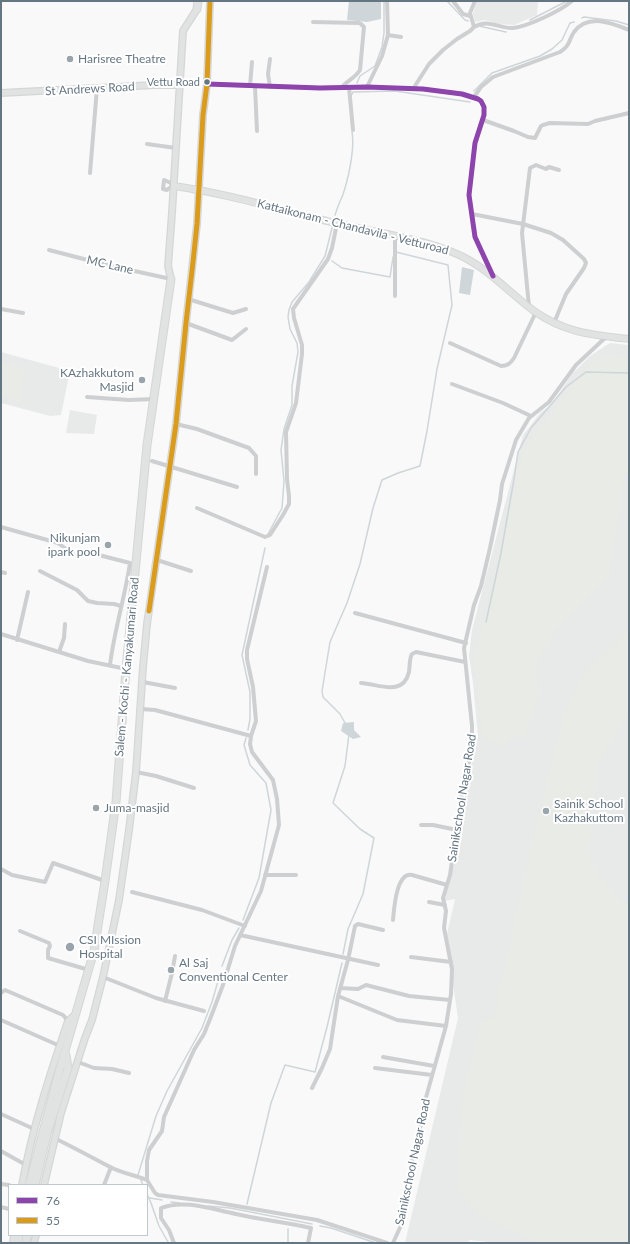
<!DOCTYPE html>
<style>
body{margin:0}
#map{position:relative;width:630px;height:1244px;overflow:hidden;background:#f9f9f9;font-family:Lato,sans-serif}
canvas{display:block}
.frame{position:absolute;inset:0;border:2px solid #657683;pointer-events:none}
.legend{position:absolute;left:8px;top:1184px;width:140px;height:52px;box-sizing:border-box;background:#fff;border:1px solid #c1c8cd;margin:0;padding:5px 7px;list-style:none;font-size:12px;color:#657683}
.legend li{display:flex;align-items:center;gap:8px;height:20px}
.legend b{width:20px;border:1px solid #c1c8cd}
</style>
<div id="map">
<canvas width="630" height="1244"></canvas>
<div class="frame"></div>
<ul class="legend">
<li><b style="height:5px;background:#8e44ad"></b>76</li>
<li><b style="height:5px;background:#da9c1a"></b>55</li>
</ul>
</div>
<script>
const c = document.querySelector('canvas').getContext('2d');
c.lineJoin = 'round';
function fill(path, color) { c.fillStyle = color; c.fill(path, 'evenodd'); }
function strokePath(path, color, width, dash) { c.strokeStyle = color; c.lineWidth = width; c.lineCap = dash ? 'butt' : 'round'; c.setLineDash(dash || []); c.stroke(path); }
function write(font, color, halo, rows, align = 'center') {
  c.font = font + ' Lato,sans-serif'; c.lineWidth = 4; c.setLineDash([]); c.textBaseline = 'middle'; c.strokeStyle = halo; c.fillStyle = color; for (const [text, x, y, turn = 0] of rows) {
    c.save(); c.translate(x, y); c.rotate((+turn || 0) * Math.PI / 180); c.textAlign = isNaN(turn) ? turn : align; if (halo) c.strokeText(text, 0, 0); c.fillText(text, 0, 0); c.restore();
  }
}
fill(new Path2D(`
 M 477,1 L 538,1 L 537,15 L 514,25 L 499,24 L 485,20 L 475,22 L 473,14 Z
 M 610,343 L 629,345 L 629,1243 L 497,1243 L 470,1240 L 467,1243 L 405,1243 L 458,1018 L 446,938 L 455,899 L 444,901 L 461,836 L 466,786 L 478,737 L 473,683 L 469,656 L 472,630 L 523,435 L 541,412 L 551,405 L 573,373 L 590,356 Z
 M 1,352 L 70,371 L 61,415 L 50,416 L 1,403 Z
 M 70,410 L 97,415 L 94,434 L 66,433 Z`), '#e8e9e9');
fill(new Path2D(`
 M 603,356 L 622,358 L 629,364 L 629,473 L 624,476 L 613,553 L 609,576 L 556,629 L 537,663 L 535,677 L 541,688 L 525,736 L 514,737 L 505,745 L 485,739 L 480,721 L 475,658 L 519,467 L 523,450 L 589,365 Z
 M 1,362 L 24,368 L 21,403 L 1,396 Z
 M 629,631 L 629,716 L 624,720 L 598,763 L 589,854 L 598,874 L 620,899 L 629,902 L 629,1243 L 537,1243 L 485,1218 L 469,1204 L 458,1186 L 463,1093 L 480,1024 L 494,1016 L 527,867 L 564,714 L 585,672 Z`), '#e8ebe6');
fill(new Path2D(`
 M 349,1 L 381,1 L 381,19 L 367,22 L 347,20 Z
 M 462,267 L 474,270 L 470,295 L 459,293 Z
 M 354,722 L 354,730 L 361,737 L 353,739 L 341,731 L 343,723 Z`), '#ced6d9');
strokePath(new Path2D(`
 M 447,1 L 465,20 L 468,21
 M 582,18 L 584,17 L 616,21 L 629,25
 M 530,20 L 567,1
 M 479,26 L 506,32
 M 357,83 L 360,76 L 375,66 L 382,47 L 384,33 L 384,1
 M 474,91 L 492,73 L 540,56 L 552,49 L 562,40 L 570,23 L 574,22
 M 351,96 L 353,92 L 395,91 L 470,102
 M 335,215 C 337,209 339,203 342,197 C 348,181 355,149 352,132
 M 332,261 L 342,268 L 390,277 L 393,257
 M 268,534 L 282,508 L 284,481 L 281,450 L 284,429 L 292,405 L 292,386 L 298,352 L 297,343 L 290,329 L 288,317 L 289,310 L 292,302 L 309,282 L 325,256 L 333,224
 M 486,622 L 501,553 L 514,479 L 518,452 L 531,428 L 566,387 L 586,372 L 629,373
 M 345,723 L 340,714 L 323,697 L 322,691 L 330,642 L 347,603 L 360,564 L 373,508 L 382,480 L 398,473 L 420,466 L 427,431 L 437,369 L 452,305 L 448,265 L 396,252
 M 248,730 L 250,719 L 250,692 L 242,655 L 265,548
 M 243,920 L 259,878 L 271,810 L 266,783 L 250,765 L 244,745 L 246,738
 M 343,954 L 348,929 L 363,894 L 374,838 L 360,829 L 333,803 L 345,766 L 349,734
 M 222,966 L 232,940 L 239,928
 M 138,1175 L 156,1116 L 167,1091 L 202,1028 L 212,1002 L 220,974
 M 140,1178 L 143,1185
 M 147,1194 L 151,1203 L 159,1226 L 168,1242
 M 150,1198 L 162,1200
 M 171,1202 L 180,1203
 M 247,1204 L 271,1103 L 285,1065 L 315,1072 L 327,1027 L 342,963
 M 208,1206 L 230,1208 L 312,1224
 M 320,1226 L 331,1228 L 376,1243
 M 288,1243 L 288,1229`), '#ced6d9', 1.5);
const secondary = new Path2D(`
 M 1,93 L 155,85 L 180,85
 M 171,279 L 168,266 L 172,213 L 183,31 L 197,9
 M 22,1185 C 32,1129 50,1074 68,1021 L 76,1014
 M 44,1185 L 61,1113 L 85,1038 L 92,1020 L 103,977 L 119,900 L 129,830 L 136,772 L 143,667 L 147,624 L 176,424 L 186,323 L 197,224 L 203,115 L 207,84 L 210,1
 M 13,1243 L 14,1235
 M 34,1243 L 36,1235`);
const primary = new Path2D(`
 M 174,186 C 230,194 284,211 339,224 C 378,233 420,238 457,254 C 487,267 508,292 534,311 C 565,333 593,335 629,339`);
const highway = new Path2D(`
 M 197,9 L 198,1
 M 29,1185 L 60,1068 L 94,951 L 105,881 L 116,802 L 126,669 L 147,445 L 171,279
 M 35,1185 L 47,1134 L 68,1068 L 66,1055
 M 18,1243 L 19,1235
 M 26,1243 L 27,1235`);
strokePath(secondary, '#d5d6d7', 8);
strokePath(primary, '#d5d6d7', 8);
strokePath(highway, '#d5d6d6', 9);
strokePath(new Path2D(`
 M 453,1 L 463,14 L 470,16
 M 313,22 L 359,23 L 361,24 L 364,27 L 360,70 C 355,78 347,81 341,88
 M 474,27 C 488,18 499,29 513,28 C 529,26 560,11 572,1
 M 388,35 L 401,37
 M 207,84 L 320,88 L 367,87 L 423,89 L 462,94 L 478,99 L 481,101 L 484,107 L 484,115 L 475,143 L 469,195 L 475,237 L 493,276
 M 250,86 L 252,62
 M 255,87 L 257,131
 M 270,87 L 268,74 L 270,59
 M 349,87 L 353,130
 M 367,87 L 382,56 L 388,35 L 387,1
 M 413,89 L 429,64 L 443,50 L 457,39 L 470,31 L 474,27 L 470,13 L 475,1
 M 474,97 L 481,87 L 493,77 L 560,52 C 571,45 568,41 574,32 C 588,13 612,23 629,30
 M 483,120 L 514,131 L 528,137 L 535,138 L 541,126 L 543,125 L 550,123 L 588,124 L 595,121 L 629,113
 M 147,144 L 176,148
 M 90,173 L 97,88
 M 172,186 L 167,190 L 163,189 L 164,180 L 171,183 L 172,186
 M 472,214 L 523,224 L 551,233 L 563,240 L 584,259 L 586,263 L 584,268 L 566,294 L 554,323
 M 49,250 L 107,265 L 171,279
 M 395,296 L 395,236
 M 188,299 L 233,313 L 246,309
 M 529,307 L 522,233 L 530,168 L 536,165 L 546,169 L 549,167 L 559,170
 M 1,309 L 23,313
 M 186,323 L 232,340 L 246,329
 M 450,343 L 501,366 C 507,366 510,364 514,358 L 536,312
 M 452,384 L 503,403 L 531,416
 M 87,397 L 129,400 L 154,399
 M 176,424 L 197,429 L 249,448 L 256,456 L 256,474
 M 152,461 L 237,487
 M 197,508 L 265,537 L 270,535 L 283,515 L 289,504 L 289,496 L 287,479 L 286,432 L 296,403 L 302,354 L 302,345 L 294,318 L 293,309 L 328,259 L 332,248 L 337,223
 M 1,527 L 58,543 L 73,554
 M 87,552 L 130,563 C 125,597 114,631 110,665
 M 157,560 L 191,571
 M 267,567 L 247,650 L 247,659 L 253,687 L 256,721 L 251,736 L 250,744 L 252,752 L 273,780 L 277,799 L 279,825 L 261,891 L 235,946 L 223,985 L 212,1014 L 204,1034 L 194,1050 L 164,1117 L 162,1131 L 149,1150 L 147,1161 L 147,1180 L 155,1193 L 158,1195 L 213,1202 L 317,1220 L 387,1243
 M 40,571 L 77,590 L 88,601 L 97,603 L 114,604 L 121,606
 M 1,572 L 5,573
 M 355,613 L 466,643
 M 1,634 L 88,661 L 126,669
 M 17,640 L 28,592
 M 59,652 L 64,638 L 65,624
 M 143,682 L 175,688
 M 361,683 C 379,684 403,697 409,672 C 410,666 409,659 412,654 L 416,652 L 465,662
 M 141,709 L 155,710 L 251,736
 M 136,772 L 156,776 L 194,788
 M 421,825 L 433,825 L 457,830
 M 1,869 L 12,875 L 45,882 L 53,863 L 105,881
 M 265,875 L 296,875
 M 132,892 L 202,910 L 245,926
 M 429,902 L 445,905
 M 393,920 C 394,910 396,872 412,875 L 447,885
 M 20,931 L 49,943 L 50,946 L 48,950 L 48,958 L 89,970
 M 240,935 L 378,965
 M 411,957 L 451,962
 M 103,977 L 156,998 L 204,1011
 M 340,988 L 358,989 L 366,985 L 409,996 L 450,1000
 M 1,993 L 5,990 L 63,1015 L 68,1021
 M 338,996 L 397,1020 L 446,1026
 M 165,1001 L 172,973 L 175,956
 M 1,1020 L 60,1046
 M 383,1057 L 434,1066
 M 78,1062 L 94,1068 L 112,1069 L 129,1073
 M 375,1068 L 432,1075
 M 312,1088 L 322,1068 L 330,1049 L 338,996 L 348,960 L 355,926 L 358,924 L 383,930
 M 1,1114 L 34,1129
 M 54,1138 C 73,1147 91,1157 110,1167 C 121,1173 135,1175 147,1180
 M 1,1151 L 26,1165
 M 1,1184 L 9,1185
 M 104,1185 L 111,1167
 M 1,1207 L 9,1209
 M 174,1243 L 169,1230 L 161,1218 L 161,1208 C 185,1199 211,1209 236,1214 C 261,1220 286,1222 311,1228 L 308,1243
 M 393,1243 L 403,1221 L 410,1181 L 413,1154 L 419,1134 L 425,1101 L 446,1026 L 451,994 L 452,969 L 444,928 L 446,911 L 443,898 L 450,875 L 463,786 L 472,750 L 472,726 L 464,648 L 474,605 L 481,586 L 490,548 L 500,500 L 502,484 L 516,440 L 529,418 L 549,402 L 576,365 L 606,337`), '#cecfd0', 4);
strokePath(secondary, '#e1e2e2', 5.5);
strokePath(primary, '#e1e2e2', 6);
strokePath(highway, '#e1e2e2', 7);
strokePath(new Path2D(`
 M 207,84 L 320,88 L 367,87 L 423,89 L 462,94 L 478,99 L 481,101 L 484,107 L 484,115 L 475,143 L 469,195 L 475,237 L 493,276`), '#8e44ad', 5);
strokePath(new Path2D(`
 M 149,611 L 176,424 L 186,323 L 193,262 L 197,224 L 203,115 L 207,84 L 210,1`), '#da9c1a', 5);
for (const [x, y, r, color] of [
 [70,59,4,"#99a4ac"],
 [207,82,3.5,"#657683"],
 [142,380,4,"#99a4ac"],
 [108,545,4,"#99a4ac"],
 [96,808,4,"#99a4ac"],
 [546,811,4,"#99a4ac"],
 [70,947,5,"#99a4ac"],
 [171,970,4,"#99a4ac"]
]) { const dot = new Path2D(); dot.arc(x, y, r, 0, 2 * Math.PI); c.fillStyle = color; c.fill(dot); strokePath(dot, '#fff', 1.5); }
write('11px', '#657683', '#fff', [
 ["Vettu Road",200,82]
], 'right');
write('12px', '#657683', '#fff', [
 ["Harisree Theatre",78,59],
 ["KAzhakkutom",134,373,"right"],
 ["Masjid",134,387,"right"],
 ["Nikunjam",100,538,"right"],
 ["ipark pool",100,552,"right"],
 ["Sainik School",554,804],
 ["Kazhakuttom",554,818],
 ["Juma-masjid",104,808],
 ["CSI MIssion",79,940],
 ["Hospital",79,954],
 ["Al Saj",179,963],
 ["Conventional Center",179,977]
], 'left');
write('12px', '#657683', '#fff', [
 ["St Andrews Road",90,89,-3],
 ["Kattaikonam - Chandavila - Vetturoad",353,227,14],
 ["MC Lane",110,265,13],
 ["Salem - Kochi - Kanyakumari Road",127,667,-85],
 ["Sainikschool Nagar Road",462,798,-81],
 ["Sainikschool Nagar Road",413,1162,-78]
]);
</script>
